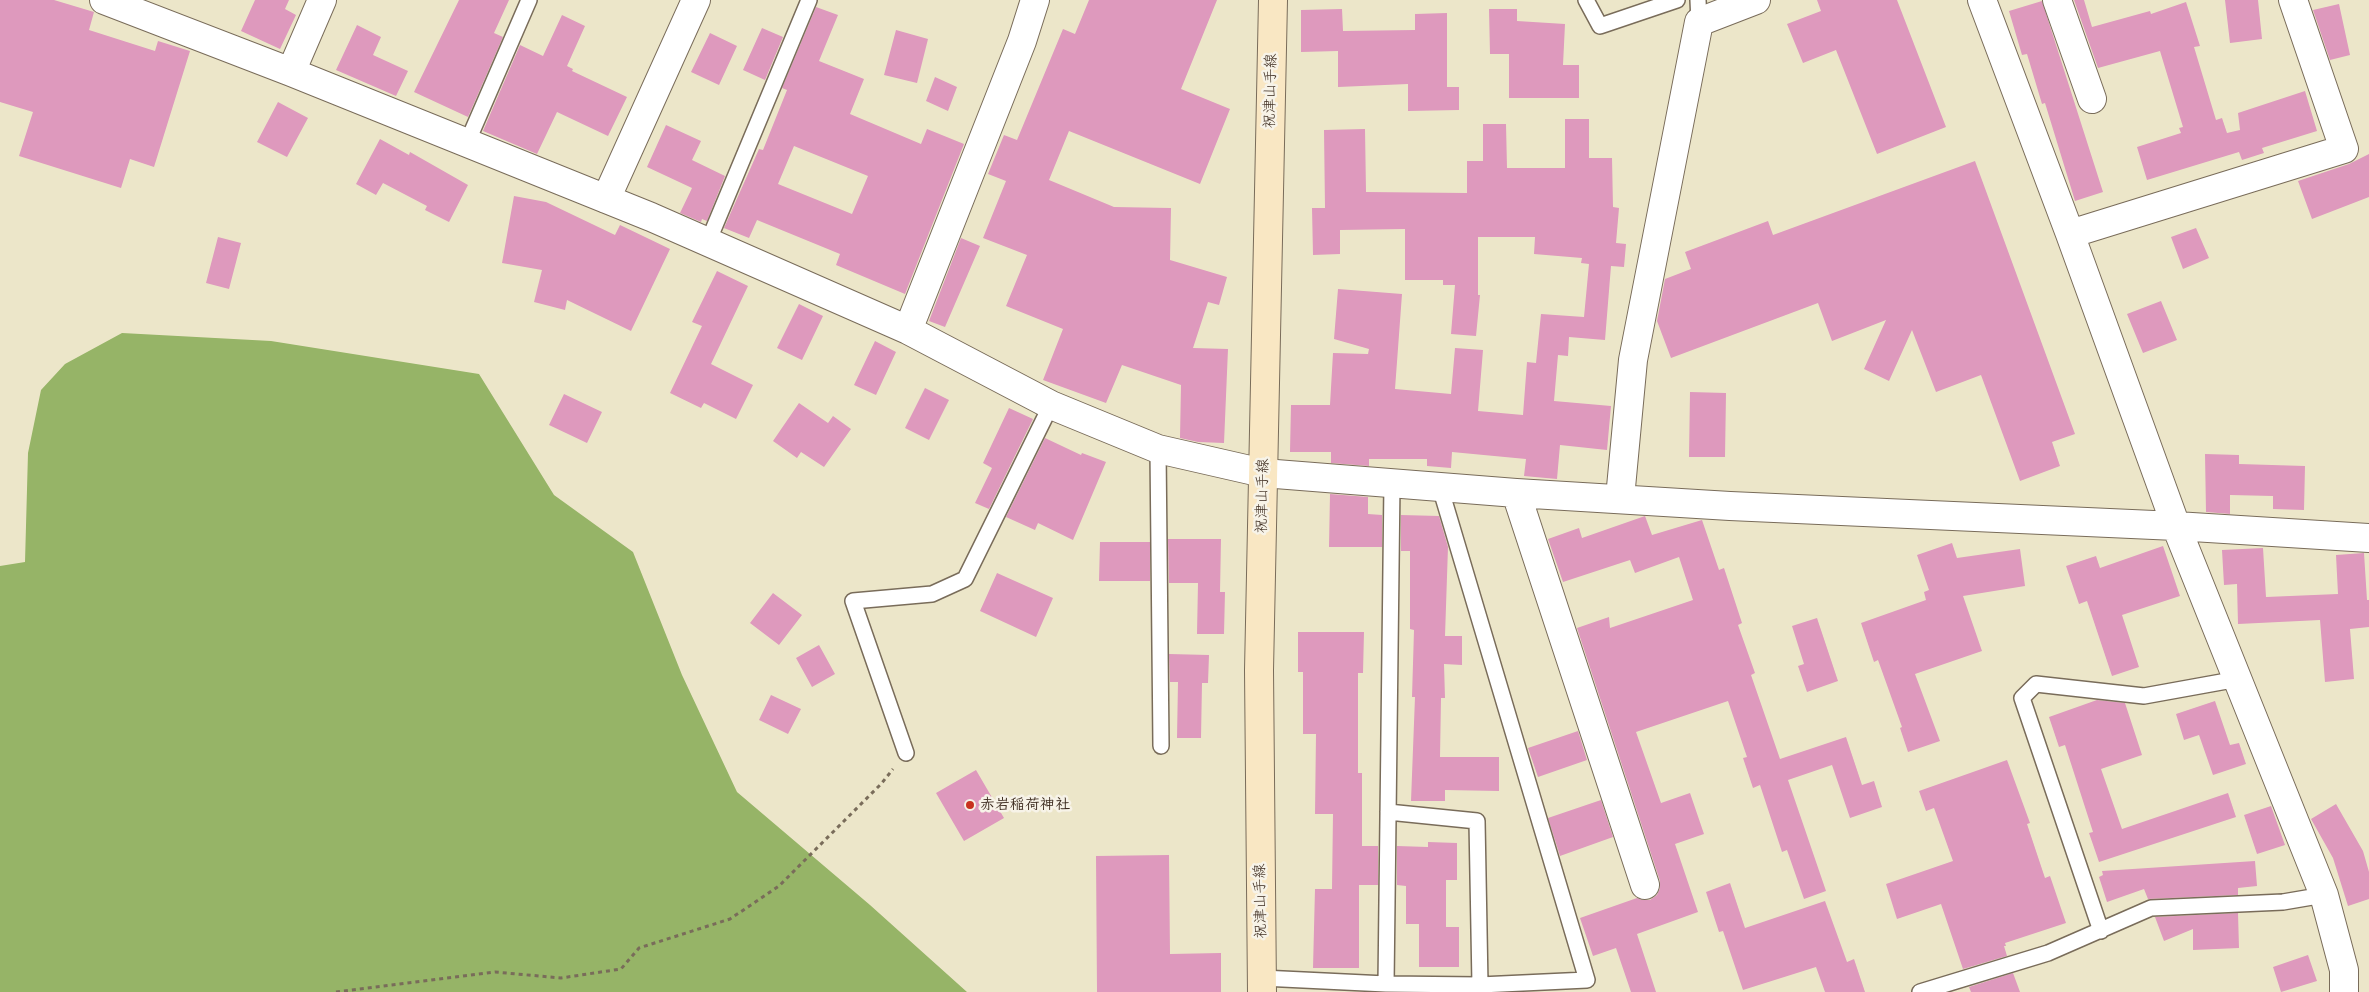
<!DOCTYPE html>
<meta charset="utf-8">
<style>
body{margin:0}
canvas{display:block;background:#ece6c9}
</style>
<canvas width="2369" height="992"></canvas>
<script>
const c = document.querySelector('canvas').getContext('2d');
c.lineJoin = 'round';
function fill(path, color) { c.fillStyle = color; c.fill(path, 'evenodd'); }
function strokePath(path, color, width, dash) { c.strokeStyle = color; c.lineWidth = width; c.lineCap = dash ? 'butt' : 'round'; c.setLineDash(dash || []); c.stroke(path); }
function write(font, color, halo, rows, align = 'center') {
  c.font = font + ' "Balsamiq Sans","Klee One",sans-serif'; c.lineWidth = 5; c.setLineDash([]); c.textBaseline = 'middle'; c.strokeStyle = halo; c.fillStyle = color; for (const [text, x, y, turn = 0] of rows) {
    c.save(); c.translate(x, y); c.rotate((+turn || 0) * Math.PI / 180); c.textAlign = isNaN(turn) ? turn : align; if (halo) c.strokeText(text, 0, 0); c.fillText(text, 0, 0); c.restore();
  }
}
fill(new Path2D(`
 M 122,333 L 271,341 L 479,374 L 554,495 L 633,552 L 682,675 L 737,792 L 870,905 L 967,992 L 0,992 L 0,566 L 25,562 L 28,453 L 41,390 L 65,364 Z`), '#96b467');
fill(new Path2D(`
 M 0,0 L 54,0 L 94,12 L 89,30 L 155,51 L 158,41 L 190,51 L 154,167 L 130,159 L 121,188 L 19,156 L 33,112 L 0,102 Z
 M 255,0 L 289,0 L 285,9 L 296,15 L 280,49 L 241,31 Z
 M 459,0 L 509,0 L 494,33 L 503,37 L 468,117 L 414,92 Z
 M 1089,0 L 1217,0 L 1181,89 L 1230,109 L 1200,184 L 1069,131 L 1049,180 L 1114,207 L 1171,208 L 1170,260 L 1227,277 L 1219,305 L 1208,302 L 1193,348 L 1228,349 L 1224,443 L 1198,442 L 1180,438 L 1181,385 L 1122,365 L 1106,403 L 1043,380 L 1063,329 L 1006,306 L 1027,255 L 983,238 L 1006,181 L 988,174 L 1004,135 L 1017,140 L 1063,29 L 1075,34 Z
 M 1817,0 L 1897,0 L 1946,127 L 1877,154 L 1836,50 L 1803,63 L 1787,24 L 1821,11 Z
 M 2074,0 L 2084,0 L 2092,27 L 2150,11 L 2151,14 L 2186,2 L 2200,46 L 2194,47 L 2216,120 L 2222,118 L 2227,133 L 2240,130 L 2238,113 L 2305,91 L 2317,131 L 2262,148 L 2264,153 L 2242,160 L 2239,152 L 2147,180 L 2137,147 L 2181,133 L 2179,128 L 2183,127 L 2160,51 L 2098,68 Z
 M 2225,0 L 2258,0 L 2262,39 L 2230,43 Z
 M 2042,1 L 2103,192 L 2075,201 L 2045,103 L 2042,104 L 2027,54 L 2022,55 L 2009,11 Z
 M 2339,4 L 2350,55 L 2330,60 L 2313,10 Z
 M 816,7 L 838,15 L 819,61 L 864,79 L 850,114 L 921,144 L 927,129 L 964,144 L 905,294 L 836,265 L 840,254 L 757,220 L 749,238 L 724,228 L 759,149 L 763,150 L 787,90 L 782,88 ZM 794,146 L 868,176 L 852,214 L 778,184 Z
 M 1342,9 L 1343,31 L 1415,30 L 1415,14 L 1447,13 L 1447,87 L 1459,87 L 1459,110 L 1408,111 L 1408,84 L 1338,87 L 1338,51 L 1301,52 L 1301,10 Z
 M 1489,9 L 1517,9 L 1517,21 L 1565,24 L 1563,65 L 1579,65 L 1579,98 L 1509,98 L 1509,54 L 1490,54 Z
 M 562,15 L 585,26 L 567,66 L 573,69 L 572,71 L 627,97 L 608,136 L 557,112 L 537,154 L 483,131 L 520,45 L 543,56 Z
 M 357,25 L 381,37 L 373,55 L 408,71 L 396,96 L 336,70 Z
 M 762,28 L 783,37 L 765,80 L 743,70 Z
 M 896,30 L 928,39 L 917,83 L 884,75 Z
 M 710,33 L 737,46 L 719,85 L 691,72 Z
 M 935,77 L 957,87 L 948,111 L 926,101 Z
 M 278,102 L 308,118 L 287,157 L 257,142 Z
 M 1565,119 L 1589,119 L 1589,158 L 1612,158 L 1613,207 L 1619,208 L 1616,243 L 1626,244 L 1624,267 L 1611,266 L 1605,340 L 1569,337 L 1568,356 L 1558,355 L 1554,401 L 1611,406 L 1607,450 L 1560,445 L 1557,479 L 1524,476 L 1526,459 L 1452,452 L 1451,468 L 1427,466 L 1427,459 L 1369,459 L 1369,466 L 1331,463 L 1331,452 L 1290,452 L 1291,405 L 1330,405 L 1333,353 L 1368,354 L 1369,349 L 1334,339 L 1338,289 L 1402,294 L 1395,389 L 1451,394 L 1455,348 L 1483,350 L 1478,411 L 1523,415 L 1527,362 L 1536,363 L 1541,314 L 1584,317 L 1589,264 L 1581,263 L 1582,258 L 1534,254 L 1535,237 L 1478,237 L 1478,295 L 1480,295 L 1476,336 L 1451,334 L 1455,285 L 1443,285 L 1443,280 L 1405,280 L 1405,229 L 1340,230 L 1340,254 L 1313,255 L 1312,208 L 1325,208 L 1324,130 L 1365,129 L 1366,192 L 1467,193 L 1467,161 L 1483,161 L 1483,124 L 1506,124 L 1507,168 L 1565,168 Z
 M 666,125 L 701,141 L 692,160 L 725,176 L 707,221 L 702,219 L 701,222 L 680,213 L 692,188 L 647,167 Z
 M 380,139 L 409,155 L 410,152 L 468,185 L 449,222 L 425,210 L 427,206 L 383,183 L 376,195 L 356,184 Z
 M 2369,154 L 2369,197 L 2312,219 L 2298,181 L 2349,164 Z
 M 1975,161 L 2075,434 L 2052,442 L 2060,466 L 2020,481 L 1981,375 L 1936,392 L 1912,330 L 1889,381 L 1864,369 L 1886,320 L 1832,341 L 1818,303 L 1671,358 L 1657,321 L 1665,279 L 1691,269 L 1685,252 L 1768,221 L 1773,235 Z
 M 514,196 L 546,202 L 615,235 L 620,225 L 670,249 L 631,331 L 567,300 L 565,310 L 534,302 L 542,270 L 502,263 Z
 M 2196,228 L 2209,258 L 2183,269 L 2171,237 Z
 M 218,237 L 241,243 L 229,289 L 206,283 Z
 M 961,238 L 980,246 L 945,327 L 929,321 Z
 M 717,271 L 748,286 L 711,364 L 753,385 L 736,419 L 704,403 L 701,408 L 670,393 L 702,326 L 692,322 Z
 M 2161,301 L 2177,340 L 2143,353 L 2127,314 Z
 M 799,304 L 823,316 L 802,360 L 777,348 Z
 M 875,341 L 896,352 L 876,395 L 854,385 Z
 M 925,388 L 949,400 L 929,440 L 905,428 Z
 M 1690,392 L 1726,393 L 1725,457 L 1689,457 Z
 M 564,394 L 602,412 L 587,443 L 549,425 Z
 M 799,403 L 828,423 L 833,416 L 851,429 L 824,467 L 801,452 L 797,458 L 773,441 Z
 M 1009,408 L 1033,419 L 989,509 L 975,503 L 992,468 L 983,463 Z
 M 1045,438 L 1081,455 L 1082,453 L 1106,462 L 1073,540 L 1038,523 L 1035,530 L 1006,517 Z
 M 2205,454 L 2239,455 L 2239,464 L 2305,466 L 2304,510 L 2273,509 L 2273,496 L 2230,495 L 2230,514 L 2206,512 Z
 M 1330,494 L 1368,497 L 1368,514 L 1382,515 L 1382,547 L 1329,547 Z
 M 1401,515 L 1439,516 L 1448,547 L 1445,636 L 1462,636 L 1462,665 L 1444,664 L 1445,698 L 1441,698 L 1440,757 L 1499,757 L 1499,791 L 1445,790 L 1445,801 L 1411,801 L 1415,697 L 1412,697 L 1414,630 L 1410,629 L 1410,551 L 1401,551 Z
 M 1645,516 L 1652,535 L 1702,520 L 1719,570 L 1724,568 L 1742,623 L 1738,625 L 1755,673 L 1751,675 L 1780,759 L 1846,737 L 1862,785 L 1874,781 L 1882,807 L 1850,818 L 1832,765 L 1788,780 L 1826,891 L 1804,899 L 1787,850 L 1782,852 L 1760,785 L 1753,788 L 1743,758 L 1747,757 L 1728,701 L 1636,732 L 1661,803 L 1690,793 L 1704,834 L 1675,844 L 1698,912 L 1637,934 L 1656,992 L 1631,992 L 1616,948 L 1593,956 L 1580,918 L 1637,898 L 1642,900 L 1650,900 L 1657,895 L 1660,888 L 1660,881 L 1577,628 L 1609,617 L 1610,628 L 1693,600 L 1679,557 L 1635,573 L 1630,560 L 1563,582 L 1548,539 L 1579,528 L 1582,538 Z
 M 1168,539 L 1221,539 L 1220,592 L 1225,592 L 1224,634 L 1197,634 L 1198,583 L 1169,583 Z
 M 1100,542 L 1150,542 L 1150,581 L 1099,581 Z
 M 1952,543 L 1957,558 L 2020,549 L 2025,586 L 1963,596 L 1982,651 L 1915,674 L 1940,741 L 1908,752 L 1900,728 L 1902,727 L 1878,660 L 1874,662 L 1861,623 L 1926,600 L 1924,592 L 1929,590 L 1917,555 Z
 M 2163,546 L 2180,596 L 2122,615 L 2139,667 L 2112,676 L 2087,601 L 2079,604 L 2066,566 L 2096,556 L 2100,568 Z
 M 2263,548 L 2266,597 L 2338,594 L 2336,555 L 2364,553 L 2367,600 L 2369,600 L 2369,627 L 2350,629 L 2354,679 L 2325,682 L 2320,620 L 2238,624 L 2237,584 L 2224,585 L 2222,550 Z
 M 997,573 L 1053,598 L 1036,637 L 980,611 Z
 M 773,593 L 802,615 L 779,645 L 750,623 Z
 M 1817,618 L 1838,681 L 1807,692 L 1798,666 L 1804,664 L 1792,626 Z
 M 1298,632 L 1364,632 L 1363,673 L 1358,673 L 1358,773 L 1362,773 L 1362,846 L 1378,846 L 1378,885 L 1359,885 L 1359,968 L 1313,968 L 1315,889 L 1332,889 L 1333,814 L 1315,814 L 1316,734 L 1303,734 L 1303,672 L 1298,672 Z
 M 819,645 L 835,674 L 812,687 L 796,658 Z
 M 1169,654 L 1209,655 L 1208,683 L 1202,683 L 1201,738 L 1177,738 L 1178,682 L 1170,682 Z
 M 771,695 L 801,709 L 788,734 L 759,720 Z
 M 2097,700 L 2125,703 L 2142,755 L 2101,769 L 2122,829 L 2228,793 L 2236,817 L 2099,862 L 2089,833 L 2093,832 L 2065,745 L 2059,747 L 2049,717 Z
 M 2215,701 L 2230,745 L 2239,743 L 2246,764 L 2213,775 L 2199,735 L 2184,740 L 2176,714 Z
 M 1578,731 L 1587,760 L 1538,777 L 1528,748 Z
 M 2007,760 L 2030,823 L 2027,824 L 2045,878 L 2050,876 L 2066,923 L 2005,943 L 2006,946 L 2004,946 L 2007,956 L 1963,969 L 1941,904 L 1897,919 L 1886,884 L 1953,861 L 1934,808 L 1926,811 L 1919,791 Z
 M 976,770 L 1004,818 L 964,841 L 936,793 Z
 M 1601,800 L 1613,837 L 1560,856 L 1548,818 Z
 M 2336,804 L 2363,851 L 2369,872 L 2369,899 L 2348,906 L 2333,858 L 2311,819 Z
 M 2271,806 L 2285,845 L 2257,854 L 2244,815 Z
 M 1428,842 L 1457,843 L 1457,880 L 1446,880 L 1446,927 L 1459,927 L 1459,967 L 1419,967 L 1419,924 L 1406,924 L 1406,886 L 1397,885 L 1397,846 L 1428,847 Z
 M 1169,855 L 1170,954 L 1221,953 L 1221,992 L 1097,992 L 1096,856 Z
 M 2255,861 L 2257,886 L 2238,888 L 2238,895 L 2148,899 L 2144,889 L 2107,902 L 2099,877 L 2103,875 L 2102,871 Z
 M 1730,883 L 1745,928 L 1825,901 L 1847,962 L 1854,959 L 1865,992 L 1825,992 L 1816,967 L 1743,990 L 1723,931 L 1719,932 L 1706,892 Z
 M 2238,913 L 2239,948 L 2193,950 L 2193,929 L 2164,941 L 2155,917 Z
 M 2308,955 L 2317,981 L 2281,992 L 2273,967 Z
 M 2013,973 L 2020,992 L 1971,992 L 1969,987 Z`), '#de99bd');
const lane = new Path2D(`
 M 1586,0 L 1600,26 L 1677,0
 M 1698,0 L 1699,22
 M 467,143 L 529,0
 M 708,242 L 809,0
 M 1158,449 L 1161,746
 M 906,753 L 853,601 L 932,594 L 965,579 L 1051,405
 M 1388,812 L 1477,821 L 1480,985
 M 2101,931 L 2022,698 L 2036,684 L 2144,696 L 2238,679
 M 1262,978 L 1386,984 L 1480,985 L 1587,980 L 1440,487
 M 1386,984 L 1392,483
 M 1920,992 L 2048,953 L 2151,908 L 2283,902 L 2324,895`);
const street = new Path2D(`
 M 104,0 L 291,72 L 651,217 L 908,330 L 1051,405 L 1158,449 L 1263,473 L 1516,493 L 1730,506 L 2176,526 L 2369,538
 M 1982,0 L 2070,234 L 2176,526 L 2324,895 L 2344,970 L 2344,992
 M 2057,0 L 2092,99
 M 291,72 L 322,0
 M 606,199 L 696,0
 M 2070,234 L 2344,149 L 2293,0
 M 908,330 L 1022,41 L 1035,0
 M 1516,493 L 1645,885
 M 1620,498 L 1633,360 L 1699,22 L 1756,0`);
const secondary = new Path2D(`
 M 1262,992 L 1259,670 L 1273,0`);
strokePath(lane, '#796c5a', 18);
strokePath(street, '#796c5a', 30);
strokePath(secondary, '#796c5a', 30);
strokePath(new Path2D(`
 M 336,992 L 495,972 L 561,978 L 621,969 L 639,948 L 730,919 L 779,886 L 881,784 L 893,769`), '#796c5a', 3, [4, 4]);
strokePath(lane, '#fff', 15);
strokePath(street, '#fff', 28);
strokePath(secondary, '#f9e7c3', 28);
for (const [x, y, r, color] of [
 [970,805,5,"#c8321e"]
]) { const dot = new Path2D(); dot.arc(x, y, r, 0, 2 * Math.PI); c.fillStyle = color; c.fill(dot); strokePath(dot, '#f7f3e8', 2); }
write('15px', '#3b2a1e', '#f7f3e8', [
 ["祝津山手線",1271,91,-89],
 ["祝津山手線",1263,496,-89],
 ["祝津山手線",1261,901,-91]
]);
write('bold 15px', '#3b2a1e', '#f7f3e8', [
 ["赤岩稲荷神社",980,805]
], 'left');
</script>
